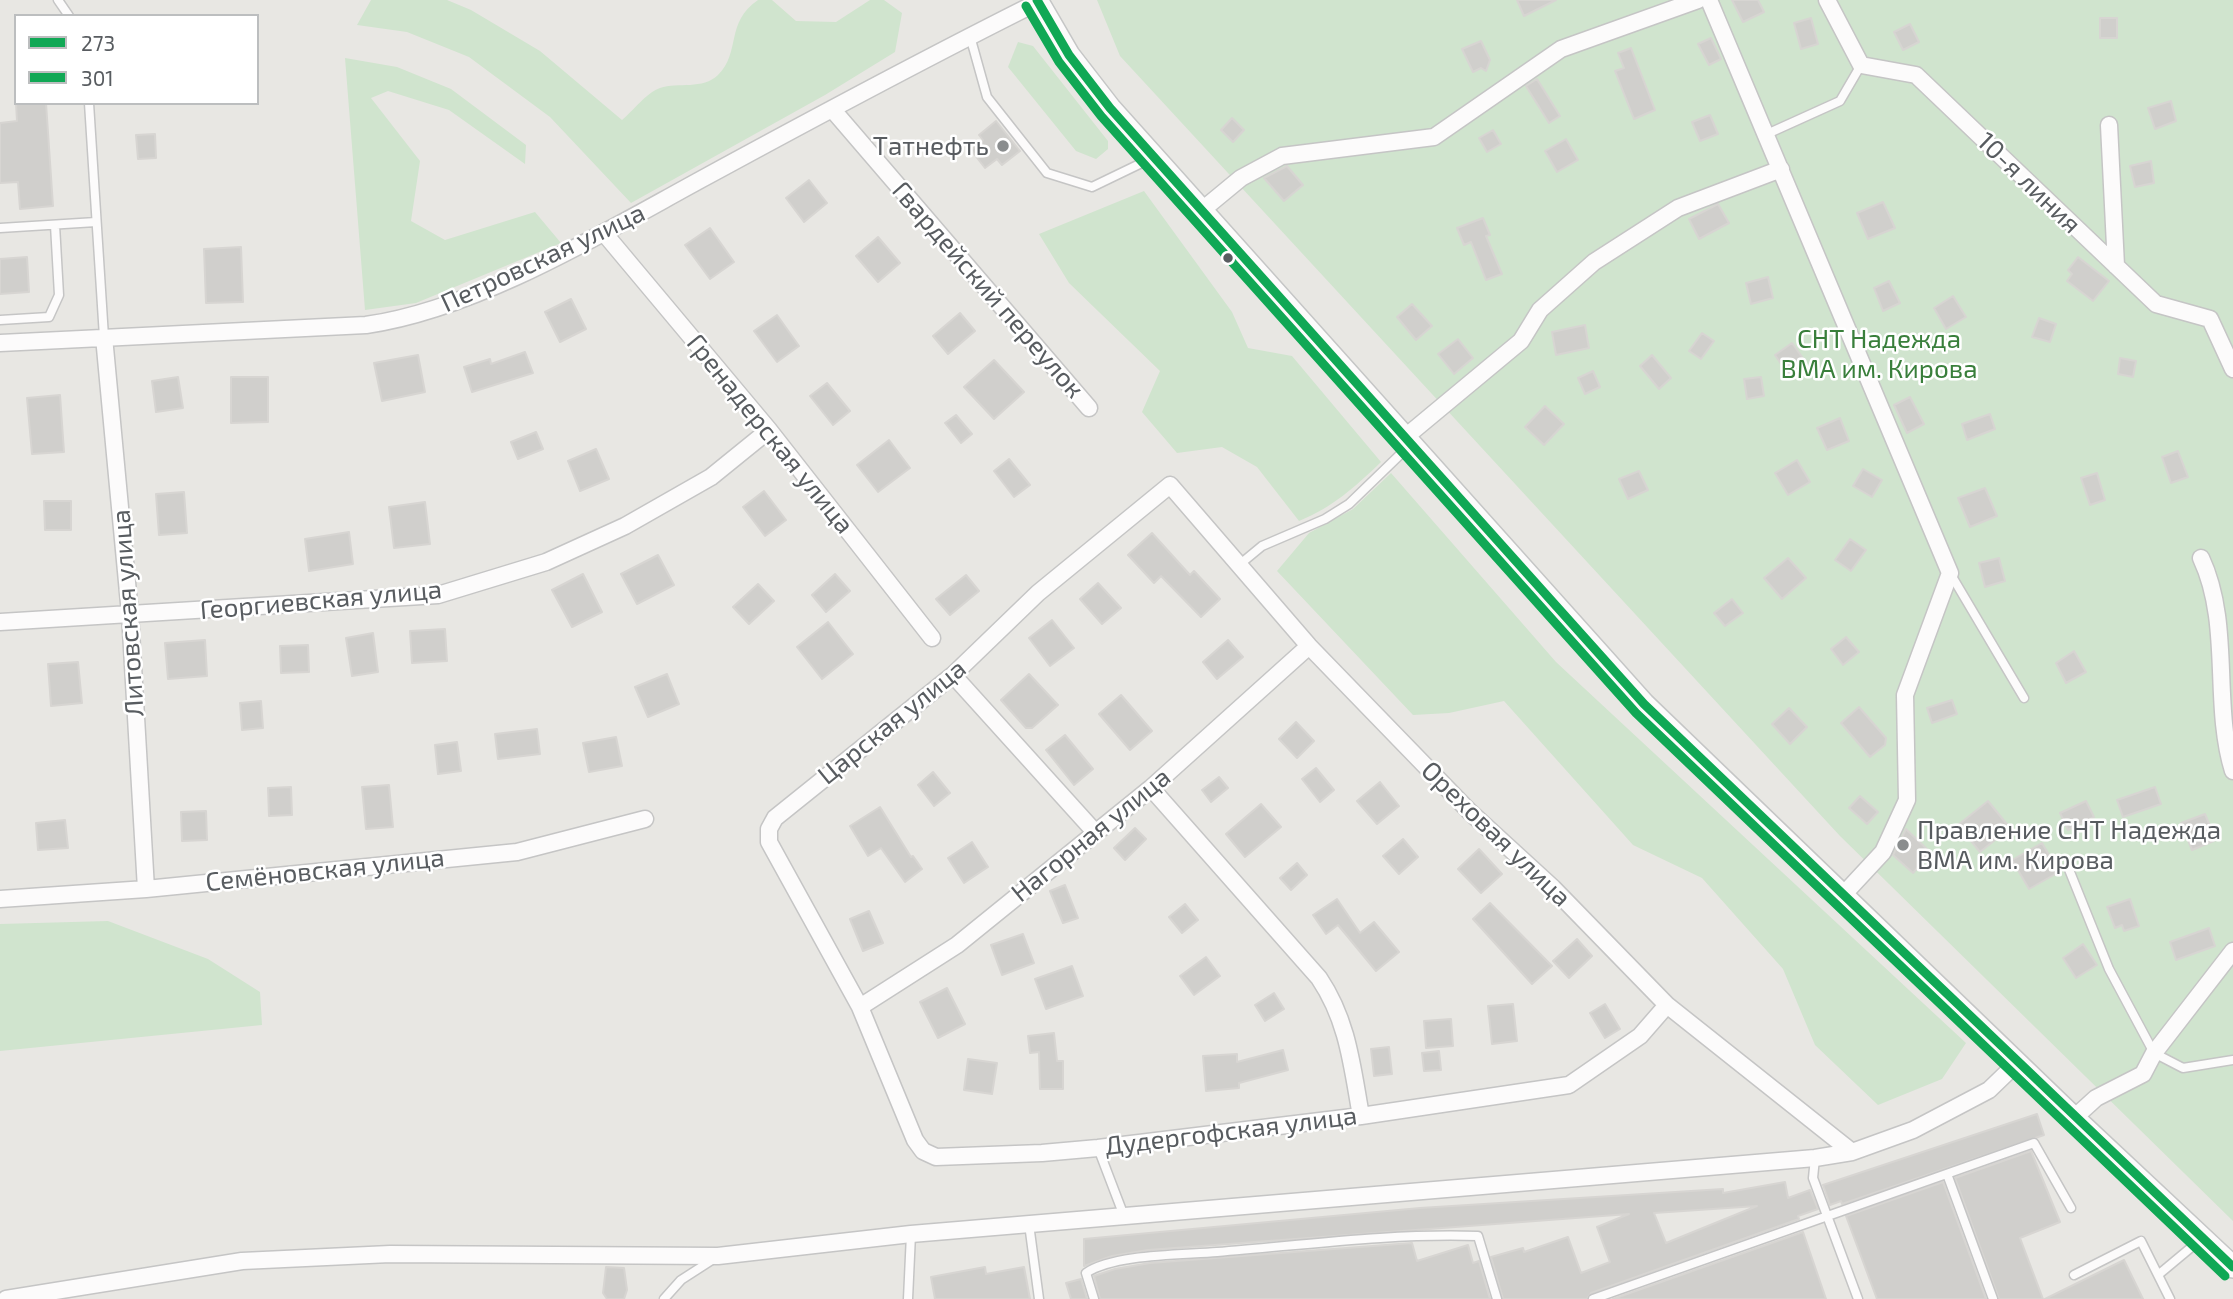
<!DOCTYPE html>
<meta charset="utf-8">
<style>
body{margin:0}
#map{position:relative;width:2233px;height:1299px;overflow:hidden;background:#e8e7e3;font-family:"Exo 2",sans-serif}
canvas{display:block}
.legend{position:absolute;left:14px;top:14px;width:245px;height:91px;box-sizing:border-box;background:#fff;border:2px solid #bcbebf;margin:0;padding:9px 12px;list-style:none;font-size:21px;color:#585c60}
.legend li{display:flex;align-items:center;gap:14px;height:35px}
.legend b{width:35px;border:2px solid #bcbebf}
</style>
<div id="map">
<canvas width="2233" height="1299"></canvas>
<ul class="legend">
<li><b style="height:9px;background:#10a855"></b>273</li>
<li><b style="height:9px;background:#10a855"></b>301</li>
</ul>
</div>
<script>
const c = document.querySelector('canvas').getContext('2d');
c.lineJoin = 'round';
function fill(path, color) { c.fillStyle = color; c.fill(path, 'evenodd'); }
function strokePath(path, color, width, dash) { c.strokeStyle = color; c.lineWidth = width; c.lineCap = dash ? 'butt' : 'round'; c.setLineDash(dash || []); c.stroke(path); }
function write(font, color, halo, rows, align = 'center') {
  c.font = font + ' "Exo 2",sans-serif'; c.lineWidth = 5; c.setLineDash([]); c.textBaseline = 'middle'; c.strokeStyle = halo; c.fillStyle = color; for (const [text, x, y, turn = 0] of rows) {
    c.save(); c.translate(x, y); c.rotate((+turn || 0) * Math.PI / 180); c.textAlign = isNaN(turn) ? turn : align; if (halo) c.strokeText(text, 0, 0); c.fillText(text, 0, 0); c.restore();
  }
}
fill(new Path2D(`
 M 371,0 L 447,0 L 471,10 L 540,51 L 622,120 C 633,111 647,92 660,88 C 678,82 703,90 718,75 C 741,53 725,22 758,0 L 772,0 L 796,21 L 836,22 L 870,0 L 884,0 L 902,13 L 895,52 L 825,95 L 631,203 L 550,117 L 469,57 L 407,32 L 357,25 Z
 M 1097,0 L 2233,0 L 2233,1221 L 1840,836 L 1120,56 Z
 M 1018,42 L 1033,46 L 1108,141 L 1108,149 L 1096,159 L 1076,151 L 1008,67 Z
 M 345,58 L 397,67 L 451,89 L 526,145 L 525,164 L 449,110 L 388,91 L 371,98 L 420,161 L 411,221 L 445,240 L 535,212 L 561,243 L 416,303 L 365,310 Z
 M 1144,191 L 1232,312 L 1248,348 L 1292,356 L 1381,462 C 1355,487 1333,507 1299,521 L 1257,467 L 1222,447 L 1177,453 L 1142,412 L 1160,371 L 1069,283 L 1039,234 Z
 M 1391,473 L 1556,662 L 1966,1043 L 1942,1079 L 1878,1105 L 1815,1045 L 1783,969 L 1702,878 L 1633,845 L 1504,701 L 1449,713 L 1413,715 L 1277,571 L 1309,533 L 1353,509 Z
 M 108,921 L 208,959 L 260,992 L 262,1025 L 0,1051 L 0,924 Z`), '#d0e4ce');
const building = new Path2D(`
 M 1517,0 L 1556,0 L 1524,16 Z
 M 1732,0 L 1758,0 L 1764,12 L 1743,22 Z
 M 1811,18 L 1818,44 L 1801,49 L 1794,23 Z
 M 2100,18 L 2117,18 L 2117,38 L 2100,38 Z
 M 1910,24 L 1919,42 L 1903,50 L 1894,32 Z
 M 1711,38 L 1721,59 L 1709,65 L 1698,44 Z
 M 1481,41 L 1490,60 L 1486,71 L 1481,68 L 1473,72 L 1462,49 Z
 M 1631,48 L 1655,110 L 1634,119 L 1615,71 L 1624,68 L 1618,53 Z
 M 1537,79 L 1560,116 L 1549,123 L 1526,86 Z
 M 2171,101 L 2176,121 L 2155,129 L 2148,108 Z
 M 16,103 L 46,103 L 53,206 L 20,209 L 18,182 L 0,183 L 0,123 L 17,121 Z
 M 1710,115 L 1718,134 L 1700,141 L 1692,122 Z
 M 1232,118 L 1244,130 L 1233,142 L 1221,130 Z
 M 996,121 L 1020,151 L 1002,165 L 997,159 L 985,168 L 971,150 L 983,140 L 979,135 Z
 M 1493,130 L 1501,144 L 1487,152 L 1479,138 Z
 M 155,134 L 156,158 L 138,159 L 136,135 Z
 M 1566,139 L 1578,160 L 1557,172 L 1545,151 Z
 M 2151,161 L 2154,183 L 2135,187 L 2130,166 Z
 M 1287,166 L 1303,185 L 1284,201 L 1264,178 Z
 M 809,180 L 827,203 L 804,222 L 786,198 Z
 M 1883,202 L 1895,228 L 1868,239 L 1857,213 Z
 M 1718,204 L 1729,223 L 1699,239 L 1689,219 Z
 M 1483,218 L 1490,235 L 1486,236 L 1502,274 L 1486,280 L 1471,242 L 1464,245 L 1457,228 Z
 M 710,228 L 734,262 L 710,279 L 685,245 Z
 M 878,237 L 900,263 L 878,282 L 856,256 Z
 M 241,247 L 243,302 L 206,303 L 204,249 Z
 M 27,257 L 29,292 L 0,294 L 0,259 Z
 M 2078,257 L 2109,281 L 2093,301 L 2067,281 L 2072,274 L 2068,270 Z
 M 1768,277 L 1773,298 L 1751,304 L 1746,283 Z
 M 1889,281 L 1900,303 L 1883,311 L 1874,288 Z
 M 1953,296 L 1966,317 L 1946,329 L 1934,308 Z
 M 571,299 L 586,329 L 560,342 L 545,312 Z
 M 1412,304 L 1432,326 L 1416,340 L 1397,317 Z
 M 960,313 L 975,331 L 948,354 L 933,336 Z
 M 777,315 L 799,346 L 777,362 L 754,331 Z
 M 2039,318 L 2056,324 L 2050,342 L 2032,337 Z
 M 1585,325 L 1589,348 L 1556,355 L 1552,332 Z
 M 1702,333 L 1714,341 L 1701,359 L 1689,351 Z
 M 1458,339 L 1473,358 L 1454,374 L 1438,354 Z
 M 1792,343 L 1805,361 L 1788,374 L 1775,355 Z
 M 525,352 L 533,373 L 472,392 L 464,367 L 490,359 L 491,364 Z
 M 418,355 L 425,392 L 382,401 L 374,363 Z
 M 1652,355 L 1671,378 L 1659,389 L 1640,366 Z
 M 2120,358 L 2136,361 L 2133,377 L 2118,374 Z
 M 994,360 L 1024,392 L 994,419 L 964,387 Z
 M 1593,371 L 1600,387 L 1585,394 L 1578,378 Z
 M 178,377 L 183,408 L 156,412 L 152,381 Z
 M 231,377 L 268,377 L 268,422 L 231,423 Z
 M 1761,377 L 1764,396 L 1747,399 L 1744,379 Z
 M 827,383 L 850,411 L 833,425 L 810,396 Z
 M 60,395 L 64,452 L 32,454 L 27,398 Z
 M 1910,397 L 1924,424 L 1907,433 L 1894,405 Z
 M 1545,406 L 1564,424 L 1544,445 L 1525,427 Z
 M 1990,414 L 1995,429 L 1967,440 L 1962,424 Z
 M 956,415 L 972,434 L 961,443 L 945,423 Z
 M 1840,418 L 1849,441 L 1827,450 L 1817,428 Z
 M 536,432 L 543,449 L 518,459 L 511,442 Z
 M 889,440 L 910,468 L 878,492 L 857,465 Z
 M 596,449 L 609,479 L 580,491 L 568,461 Z
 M 2178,451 L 2188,477 L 2171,483 L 2162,457 Z
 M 1009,459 L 1030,485 L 1014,497 L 994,471 Z
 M 1797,460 L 1810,482 L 1788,495 L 1775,473 Z
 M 1863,469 L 1882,480 L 1872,497 L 1853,486 Z
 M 1639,471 L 1648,490 L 1628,499 L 1619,479 Z
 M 2097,473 L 2105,500 L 2090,505 L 2081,478 Z
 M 1985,488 L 1997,516 L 1970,527 L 1958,498 Z
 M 764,491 L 786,520 L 765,536 L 743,507 Z
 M 184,492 L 187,533 L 159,535 L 156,494 Z
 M 44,501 L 71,501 L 71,530 L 45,530 Z
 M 425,502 L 430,544 L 394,548 L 389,507 Z
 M 349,532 L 353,564 L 309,571 L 305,539 Z
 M 1152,533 L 1190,575 L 1194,571 L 1220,599 L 1201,617 L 1161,576 L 1154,583 L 1128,555 Z
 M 1850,539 L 1866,550 L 1851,571 L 1835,560 Z
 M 658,555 L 674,585 L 637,604 L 621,574 Z
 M 1788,558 L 1806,578 L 1782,599 L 1764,578 Z
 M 1999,558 L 2005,581 L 1985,587 L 1979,563 Z
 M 583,574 L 602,612 L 572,627 L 552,590 Z
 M 835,574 L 850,591 L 826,612 L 812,595 Z
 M 966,575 L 979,591 L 950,615 L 936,599 Z
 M 1098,583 L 1121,608 L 1102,624 L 1080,599 Z
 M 758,584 L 774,601 L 749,624 L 733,607 Z
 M 1732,599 L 1743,613 L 1725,626 L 1714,613 Z
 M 1052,620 L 1074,648 L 1050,666 L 1029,638 Z
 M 828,622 L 853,654 L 822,679 L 797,647 Z
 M 445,629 L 447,661 L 412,663 L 410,631 Z
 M 373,633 L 378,672 L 352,676 L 346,638 Z
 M 1846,637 L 1859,652 L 1843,665 L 1831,649 Z
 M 205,640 L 207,676 L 168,679 L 165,643 Z
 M 1228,640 L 1243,657 L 1217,679 L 1203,662 Z
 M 308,645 L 309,672 L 281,673 L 280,646 Z
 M 2074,651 L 2086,672 L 2066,683 L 2056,663 Z
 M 78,662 L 82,703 L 51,706 L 48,664 Z
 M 667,674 L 679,704 L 648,717 L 635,687 Z
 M 1029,674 L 1058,705 L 1032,728 L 1026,728 L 1001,700 Z
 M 1121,695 L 1152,731 L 1130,750 L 1099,714 Z
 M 1952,700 L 1957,714 L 1932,723 L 1927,708 Z
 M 261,701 L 263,728 L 242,730 L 240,703 Z
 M 1859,707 L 1886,738 L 1885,745 L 1870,757 L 1841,723 Z
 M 1789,708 L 1807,727 L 1790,744 L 1772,724 Z
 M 1296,722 L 1314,741 L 1297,758 L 1279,739 Z
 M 537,729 L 540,754 L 498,759 L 495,734 Z
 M 1065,735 L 1093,769 L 1074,785 L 1046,750 Z
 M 616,737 L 622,766 L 589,772 L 583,743 Z
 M 457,742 L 461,771 L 438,774 L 435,745 Z
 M 1316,768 L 1334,790 L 1320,802 L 1302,779 Z
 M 933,772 L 950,793 L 934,806 L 918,785 Z
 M 1219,777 L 1228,788 L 1211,802 L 1202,790 Z
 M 1380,782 L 1399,806 L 1377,824 L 1357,801 Z
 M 389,785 L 393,827 L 366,829 L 362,787 Z
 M 291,787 L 292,815 L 269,816 L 268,788 Z
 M 2155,787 L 2161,804 L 2123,817 L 2117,800 Z
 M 1860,796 L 1878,812 L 1867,824 L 1849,808 Z
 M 1988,801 L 2010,828 L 1980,852 L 1958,825 Z
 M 2086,801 L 2094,817 L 2068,830 L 2060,813 Z
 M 1261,804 L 1281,827 L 1245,857 L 1226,834 Z
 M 880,807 L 911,857 L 913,856 L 922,869 L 905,882 L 881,848 L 868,856 L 850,826 Z
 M 206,811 L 207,840 L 182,841 L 181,812 Z
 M 2205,814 L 2216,840 L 2192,850 L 2181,823 Z
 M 65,820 L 68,848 L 38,850 L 36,823 Z
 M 1135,828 L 1146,839 L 1125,860 L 1114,848 Z
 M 1906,829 L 1931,853 L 1913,873 L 1893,855 Z
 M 1403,839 L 1418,857 L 1399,874 L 1383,856 Z
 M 972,842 L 988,867 L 964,883 L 948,858 Z
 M 2042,843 L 2059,872 L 2029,889 L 2012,860 Z
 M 1479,849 L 1502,874 L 1481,893 L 1458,869 Z
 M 1297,863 L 1307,875 L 1291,890 L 1280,878 Z
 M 1065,885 L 1078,918 L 1063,923 L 1050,891 Z
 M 1337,899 L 1360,933 L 1374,922 L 1399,952 L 1376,971 L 1338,925 L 1326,934 L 1313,915 Z
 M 2130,899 L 2139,926 L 2124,931 L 2122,925 L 2115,928 L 2107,907 Z
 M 1490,903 L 1552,966 L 1532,984 L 1473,919 Z
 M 1185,904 L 1198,920 L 1182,933 L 1169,917 Z
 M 869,911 L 883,943 L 863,951 L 850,919 Z
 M 2209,928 L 2215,946 L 2176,960 L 2170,942 Z
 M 1023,934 L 1034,963 L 1002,975 L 991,945 Z
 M 1577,939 L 1592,956 L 1569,978 L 1553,961 Z
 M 2083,944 L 2097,965 L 2076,978 L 2063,958 Z
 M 1206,957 L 1220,976 L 1194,995 L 1180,976 Z
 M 1072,966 L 1083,996 L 1046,1009 L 1035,979 Z
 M 947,988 L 965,1024 L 938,1038 L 920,1002 Z
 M 1274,993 L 1284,1009 L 1265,1021 L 1255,1005 Z
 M 1513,1004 L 1517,1041 L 1492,1044 L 1488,1006 Z
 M 1605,1004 L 1620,1029 L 1605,1038 L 1590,1013 Z
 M 1451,1019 L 1453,1046 L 1426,1048 L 1424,1021 Z
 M 1054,1033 L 1057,1061 L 1063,1061 L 1063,1089 L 1040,1089 L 1039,1052 L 1030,1053 L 1028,1036 Z
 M 1389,1047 L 1392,1074 L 1374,1076 L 1371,1049 Z
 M 1283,1050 L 1288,1070 L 1239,1083 L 1239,1088 L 1206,1091 L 1203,1056 L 1237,1054 L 1237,1062 Z
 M 1439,1051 L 1441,1070 L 1424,1071 L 1422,1053 Z
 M 968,1059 L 997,1063 L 992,1094 L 964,1090 Z
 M 2037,1114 L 2044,1135 L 1842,1204 L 1841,1201 L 1830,1205 L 1823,1185 Z
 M 2031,1151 L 2060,1222 L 2020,1238 L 2043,1299 L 1999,1299 L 1955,1178 Z
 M 1785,1182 L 1788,1198 L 1810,1190 L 1818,1209 L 1798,1216 L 1799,1219 L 1591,1293 L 1587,1299 L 1503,1299 L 1491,1257 L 1523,1248 L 1524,1252 L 1568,1237 L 1581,1273 L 1610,1262 L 1597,1227 L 1629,1214 L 1148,1250 L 1112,1256 L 1084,1266 L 1084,1239 L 1420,1208 L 1723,1189 L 1723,1193 ZM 1757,1206 L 1666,1243 L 1654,1213 Z
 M 1943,1182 L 1986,1299 L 1877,1299 L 1846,1216 Z
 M 1803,1232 L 1826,1299 L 1613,1299 Z
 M 1412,1243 L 1417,1261 L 1468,1245 L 1473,1263 L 1479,1261 L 1490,1299 L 1100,1299 L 1094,1276 L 1115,1269 L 1150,1263 Z
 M 2124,1260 L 2143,1299 L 2045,1299 Z
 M 606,1267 L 624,1268 L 627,1290 L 624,1299 L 607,1299 L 603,1293 Z
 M 985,1267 L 986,1274 L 1024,1267 L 1030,1299 L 935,1299 L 931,1277 Z
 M 1081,1279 L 1087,1299 L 1071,1299 L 1066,1283 Z`);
fill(building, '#d0cfcc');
strokePath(building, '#d7d5d2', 2);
const service = new Path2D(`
 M 58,0 L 69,16
 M 970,36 L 987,97 L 1047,173 L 1092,187 L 1152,158
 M 89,103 L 104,337
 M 1767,134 L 1840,101 L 1861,65
 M 0,228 L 96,222
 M 0,320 L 49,317 L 59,295 L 55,225
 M 1239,565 L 1262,546 L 1325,519 L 1349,504 L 1409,446
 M 1950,573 L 2024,698
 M 2068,867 L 2109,969 L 2154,1053 L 2183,1068 L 2233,1060
 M 1098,1148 L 1124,1216
 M 1815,1158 L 1813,1178 L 1858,1299
 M 1947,1174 L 1993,1299
 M 1029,1224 L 1039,1299
 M 2074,1275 L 2141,1241 L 2158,1275
 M 664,1299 L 681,1280 L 712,1260
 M 908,1299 L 911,1234
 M 1094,1299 L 1086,1273 C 1114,1254 1182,1255 1217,1252 C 1304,1245 1391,1233 1478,1236 L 1497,1299
 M 1593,1299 L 2034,1143 L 2071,1208
 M 2170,1299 L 2158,1275 L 2200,1240`);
const minor = new Path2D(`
 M 1709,0 L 1950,573 L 1905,695 L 1907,800 L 1883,852 L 1844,894
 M 1827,0 L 1861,65 L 1916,75 L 2156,304 L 2210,319 L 2233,369
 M 832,109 L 1089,408
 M 2109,125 L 2116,266
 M 1201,211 L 1241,178 L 1282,156 L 1434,137 L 1561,49 L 1698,0
 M 604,233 L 769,430 L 932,638
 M 104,337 L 130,614 L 146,889
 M 0,343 L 366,325 C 477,309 601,234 700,180 C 812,119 924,59 1038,2
 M 1403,439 L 1521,341 L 1540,310 L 1594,262 L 1678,208 L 1781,169
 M 2201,558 C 2232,624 2212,703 2233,771
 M 0,622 L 438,595 L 546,562 L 625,526 L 711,477 L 769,430
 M 953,675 L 1094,831
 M 1151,788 L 1319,978 C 1348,1021 1352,1066 1361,1116
 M 0,899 L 146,889 L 517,852 L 645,819
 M 1667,1005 L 1640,1036 L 1569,1085 L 1361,1116 L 1098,1148 L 1042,1153 L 936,1157 L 923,1151 L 915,1140 L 860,1007 L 769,842 L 769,829 L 775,818 L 953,675 L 1038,593 L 1170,485 L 1309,646 L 1470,812 L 1553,888 L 1667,1005 L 1852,1152
 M 860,1007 L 957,945 L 1151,788 L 1309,646
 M 2074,1118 L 2096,1098 L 2143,1074 L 2154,1053 L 2233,951
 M 6,1299 L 242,1261 L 390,1254 L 718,1256 L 911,1234 L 1815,1158 L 1852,1152 L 1913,1130 L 1989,1090 L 2017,1063`);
const secondary = new Path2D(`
 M 1037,0 L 1069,55 L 1110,108 L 1644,704 L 2074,1118 L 2233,1267`);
strokePath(service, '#c5c5c5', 11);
strokePath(minor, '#c5c5c5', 19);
strokePath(secondary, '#c5c6c6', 24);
strokePath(service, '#fcfbfb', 8);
strokePath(minor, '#fcfbfb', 16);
strokePath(secondary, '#fcfbfb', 21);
strokePath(new Path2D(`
 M 1037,0 L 1069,55 L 1110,108 L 1644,704 L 2233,1267`), '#10a855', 9);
strokePath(new Path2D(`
 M 1026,6 L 1059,62 L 1101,116 L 1636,713 L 2225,1276`), '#10a855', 9);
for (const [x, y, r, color] of [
 [1003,146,7,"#8a8d8e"],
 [1228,258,6,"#585c60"],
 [1903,845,7,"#8a8d8e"]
]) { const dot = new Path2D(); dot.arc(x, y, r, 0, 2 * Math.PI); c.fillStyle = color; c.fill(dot); strokePath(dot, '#fff', 2.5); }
write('26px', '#585c60', '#fff', [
 ["Татнефть",989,146],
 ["Правление СНТ Надежда",1917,830,"left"],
 ["ВМА им. Кирова",1917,860,"left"]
], 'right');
write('26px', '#585c60', '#fff', [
 ["10-я линия",2029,183,44],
 ["Петровская улица",543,258,-25],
 ["Гвардейский переулок",988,290,49],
 ["Гренадерская улица",770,434,51],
 ["Георгиевская улица",321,600,-5],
 ["Литовская улица",128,613,-94],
 ["Царская улица",892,722,-39],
 ["Ореховая улица",1496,834,44],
 ["Нагорная улица",1091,835,-39],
 ["Семёновская улица",325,870,-6],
 ["Дудергофская улица",1231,1131,-7]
]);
write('26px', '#397f3b', '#fff', [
 ["СНТ Надежда",1879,339],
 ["ВМА им. Кирова",1879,369]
]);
</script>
